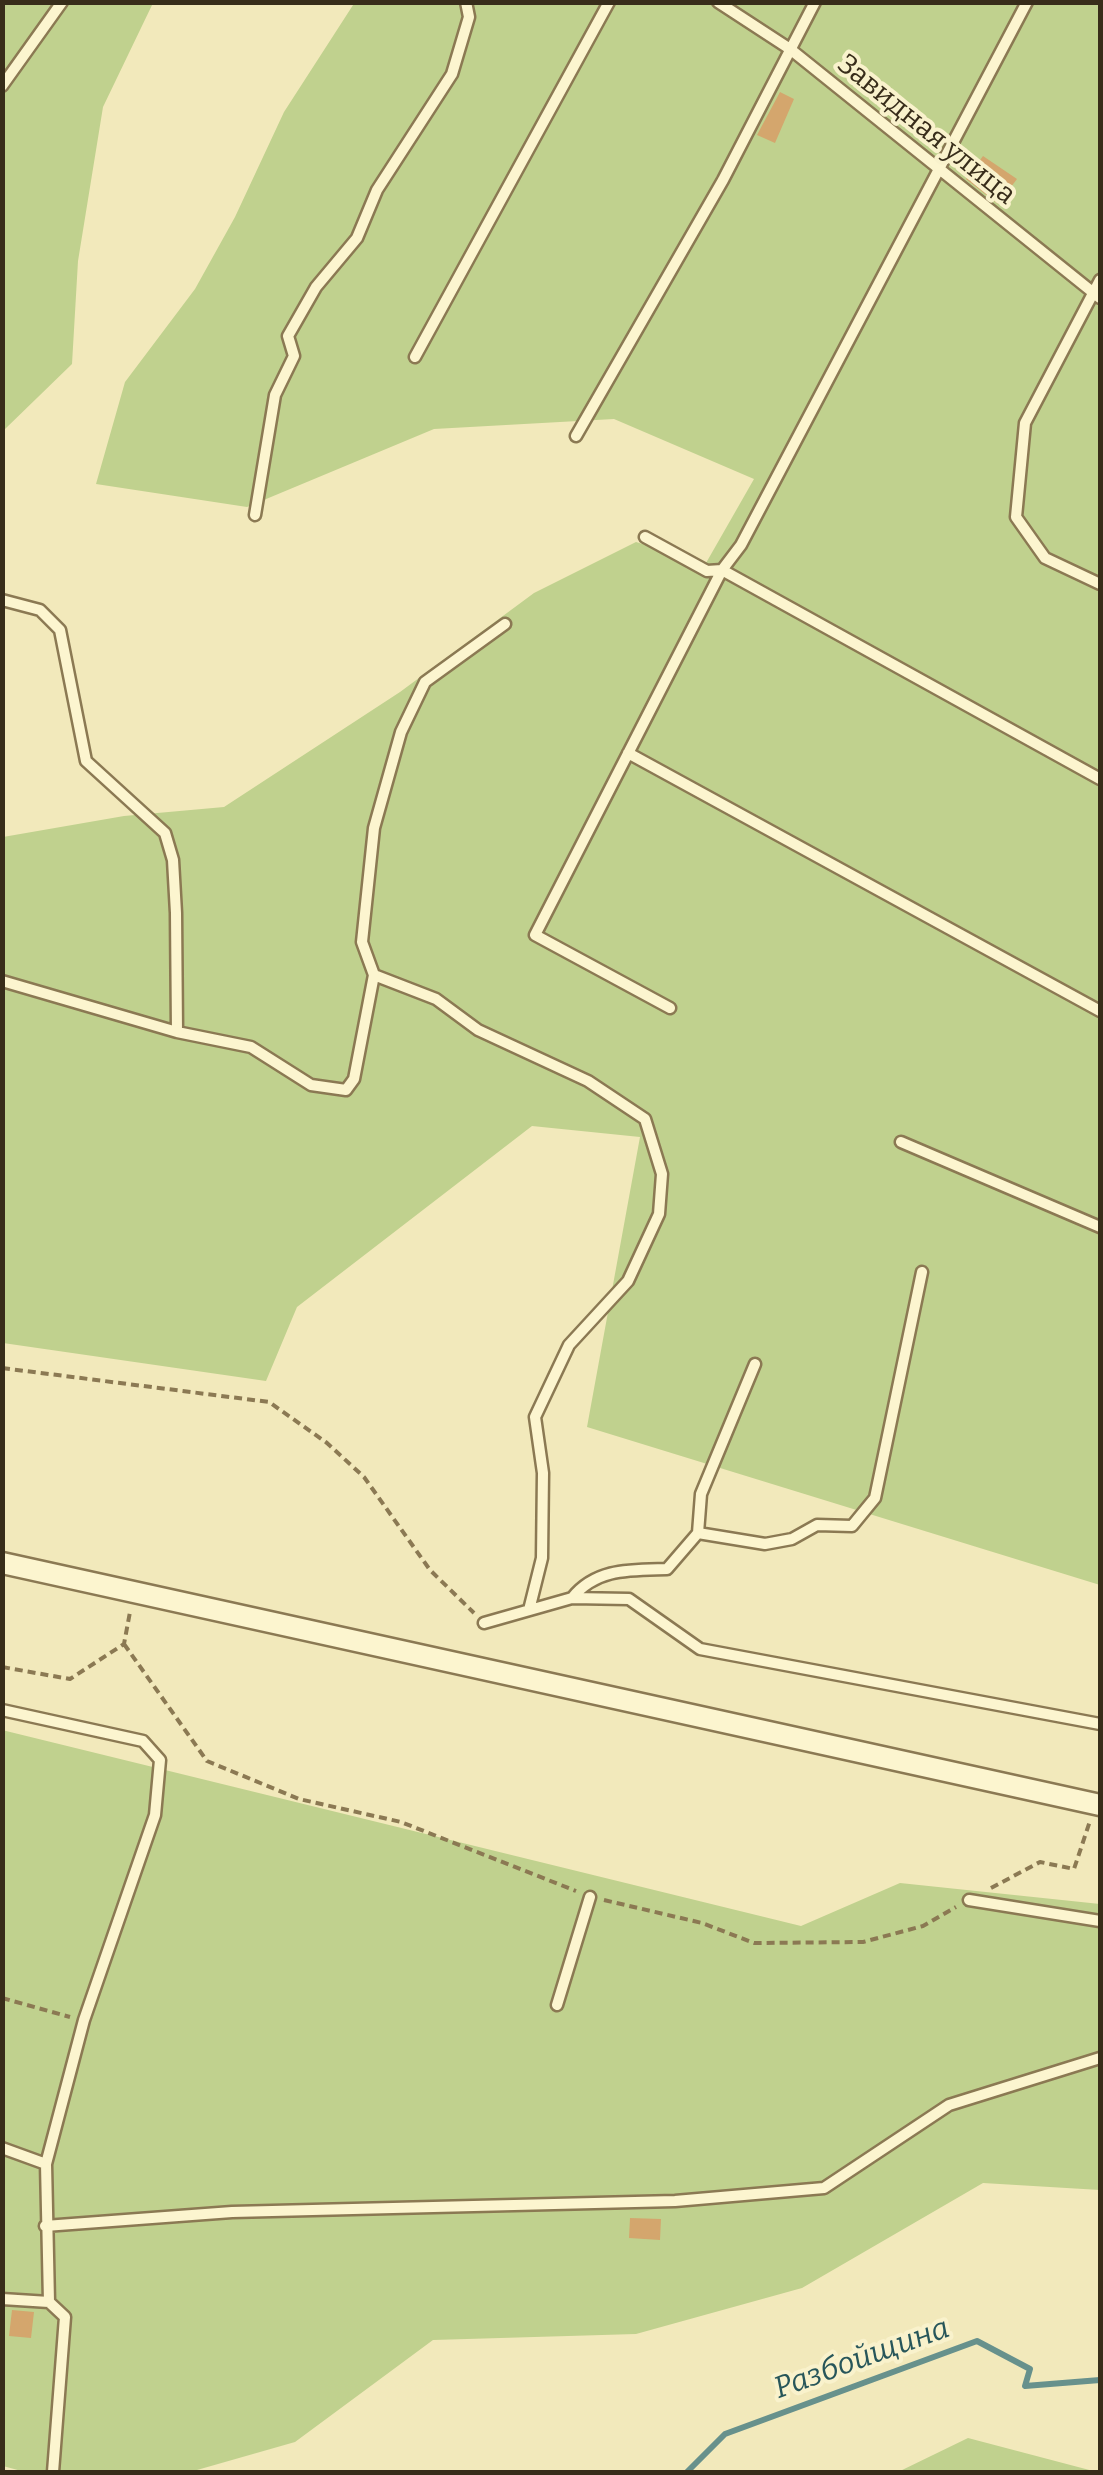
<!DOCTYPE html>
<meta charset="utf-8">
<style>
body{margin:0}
#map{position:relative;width:1103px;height:2475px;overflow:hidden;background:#f2e9bb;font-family:Bitter,serif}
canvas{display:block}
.frame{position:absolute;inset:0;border:5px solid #382d1a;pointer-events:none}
</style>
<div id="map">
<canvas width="1103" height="2475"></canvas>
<div class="frame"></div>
</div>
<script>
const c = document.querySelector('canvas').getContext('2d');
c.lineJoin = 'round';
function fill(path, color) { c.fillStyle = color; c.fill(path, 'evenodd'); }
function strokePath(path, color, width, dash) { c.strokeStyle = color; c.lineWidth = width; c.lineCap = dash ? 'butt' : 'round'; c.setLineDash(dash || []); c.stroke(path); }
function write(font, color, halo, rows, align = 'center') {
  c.font = font + ' Bitter,serif'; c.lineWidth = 8; c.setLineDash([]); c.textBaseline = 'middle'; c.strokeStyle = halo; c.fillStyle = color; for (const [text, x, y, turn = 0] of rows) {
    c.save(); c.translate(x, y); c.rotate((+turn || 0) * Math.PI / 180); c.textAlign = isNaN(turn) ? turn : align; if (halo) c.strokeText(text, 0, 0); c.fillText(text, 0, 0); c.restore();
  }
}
fill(new Path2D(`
 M 355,2 L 1100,3 L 1100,1585 L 587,1427 L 640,1137 L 532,1126 L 297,1307 L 266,1381 L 3,1343 L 3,837 L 124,816 L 224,807 L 400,692 L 534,593 L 636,542 L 706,563 L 754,479 L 614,419 L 434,429 L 247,507 L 96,484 L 125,382 L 195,289 L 235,217 L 284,112 Z
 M 3,3 L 153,3 L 103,107 L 78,261 L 72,364 L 3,431 Z
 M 2,1730 L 801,1926 L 900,1883 L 1100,1904 L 1100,2190 L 983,2183 L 802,2288 L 636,2334 L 433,2340 L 295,2442 L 190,2472 L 25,2472 L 3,2466 Z
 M 968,2438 L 1097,2472 L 898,2472 Z`), '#c0d18e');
strokePath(new Path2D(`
 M 687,2472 L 725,2434 L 977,2341 L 1030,2369 L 1025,2386 L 1100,2380`), '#67918c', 6);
fill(new Path2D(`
 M 780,92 L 794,99 L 775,143 L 757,135 Z
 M 983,156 L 1017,179 L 998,204 L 966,179 Z
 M 630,2218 L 661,2219 L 660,2240 L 629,2238 Z
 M 12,2310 L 34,2312 L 31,2338 L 9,2336 Z`), '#d4a66d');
const lane = new Path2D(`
 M 718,2 L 790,49 L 1100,298
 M 2,86 L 62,2
 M 1100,280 L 1025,423 L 1016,517 L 1045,558 L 1100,584
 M 415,357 L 609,2
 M 576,436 L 723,180 L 815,2
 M 255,515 L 275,395 L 294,356 L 288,336 L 316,287 L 357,238 L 377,190 L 452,74 L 469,17 L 466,2
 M 645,537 L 707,571 L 722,570 L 1100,779
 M 2,600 L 40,610 L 60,630 L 86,761 L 165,833 L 173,860 L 176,913 L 177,1032
 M 628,753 L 1100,1011
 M 374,975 L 436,999 L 478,1030 L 588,1081 L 645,1119 L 662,1174 L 659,1214 L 628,1281 L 569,1345 L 535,1417 L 543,1473 L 542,1558 L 529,1610
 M 2,981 L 177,1032 L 251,1047 L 311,1085 L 346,1090 L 354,1079 L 374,975 L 362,942 L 374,828 L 401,732 L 425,682 L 505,624
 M 670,1008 L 535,935 L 722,570 L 741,545 L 1027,2
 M 901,1142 L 1100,1227
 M 698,1533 L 701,1494 L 755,1364
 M 572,1598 C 596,1568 630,1570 667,1569 L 698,1533 L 765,1544 L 792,1539 L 817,1525 L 852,1526 L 875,1498 L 922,1272
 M 484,1623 L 572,1598 L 629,1599 L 700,1649 L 1100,1724
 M 2,1710 L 143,1741 L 160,1760 L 155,1815 L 84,2020 L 46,2164
 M 969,1900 L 1100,1921
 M 557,2005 L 590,1897
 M 2,2148 L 46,2164 L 49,2302 L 2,2299
 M 45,2226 L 232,2212 L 675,2201 L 824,2188 L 949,2105 L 1100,2058
 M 49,2302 L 65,2317 L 53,2472`);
const street = new Path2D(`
 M 2,1563 L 1100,1805`);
strokePath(lane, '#8b7953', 15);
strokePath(street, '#8b7953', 25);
strokePath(new Path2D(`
 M 2,1368 L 269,1402 L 327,1443 L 364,1477 L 430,1570 L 474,1613
 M 124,1644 L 207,1761 L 299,1799 L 401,1822 L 576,1891
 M 2,1667 L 70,1679 L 124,1644 L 130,1612
 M 991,1888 L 1040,1862 L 1074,1869 L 1090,1821
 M 604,1900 L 702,1923 L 754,1943 L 863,1942 L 923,1926 L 956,1907
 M 2,1998 L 70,2017`), '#8b7953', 4, [8, 5]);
strokePath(lane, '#fcf5cf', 10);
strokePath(street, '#fcf5cf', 20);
write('28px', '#382d1a', '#f9f2cc', [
 ["Завидная улица",926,130,39]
]);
write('italic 30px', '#27565a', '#f9f2cc', [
 ["Разбойщина",862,2359,-20]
]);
</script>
